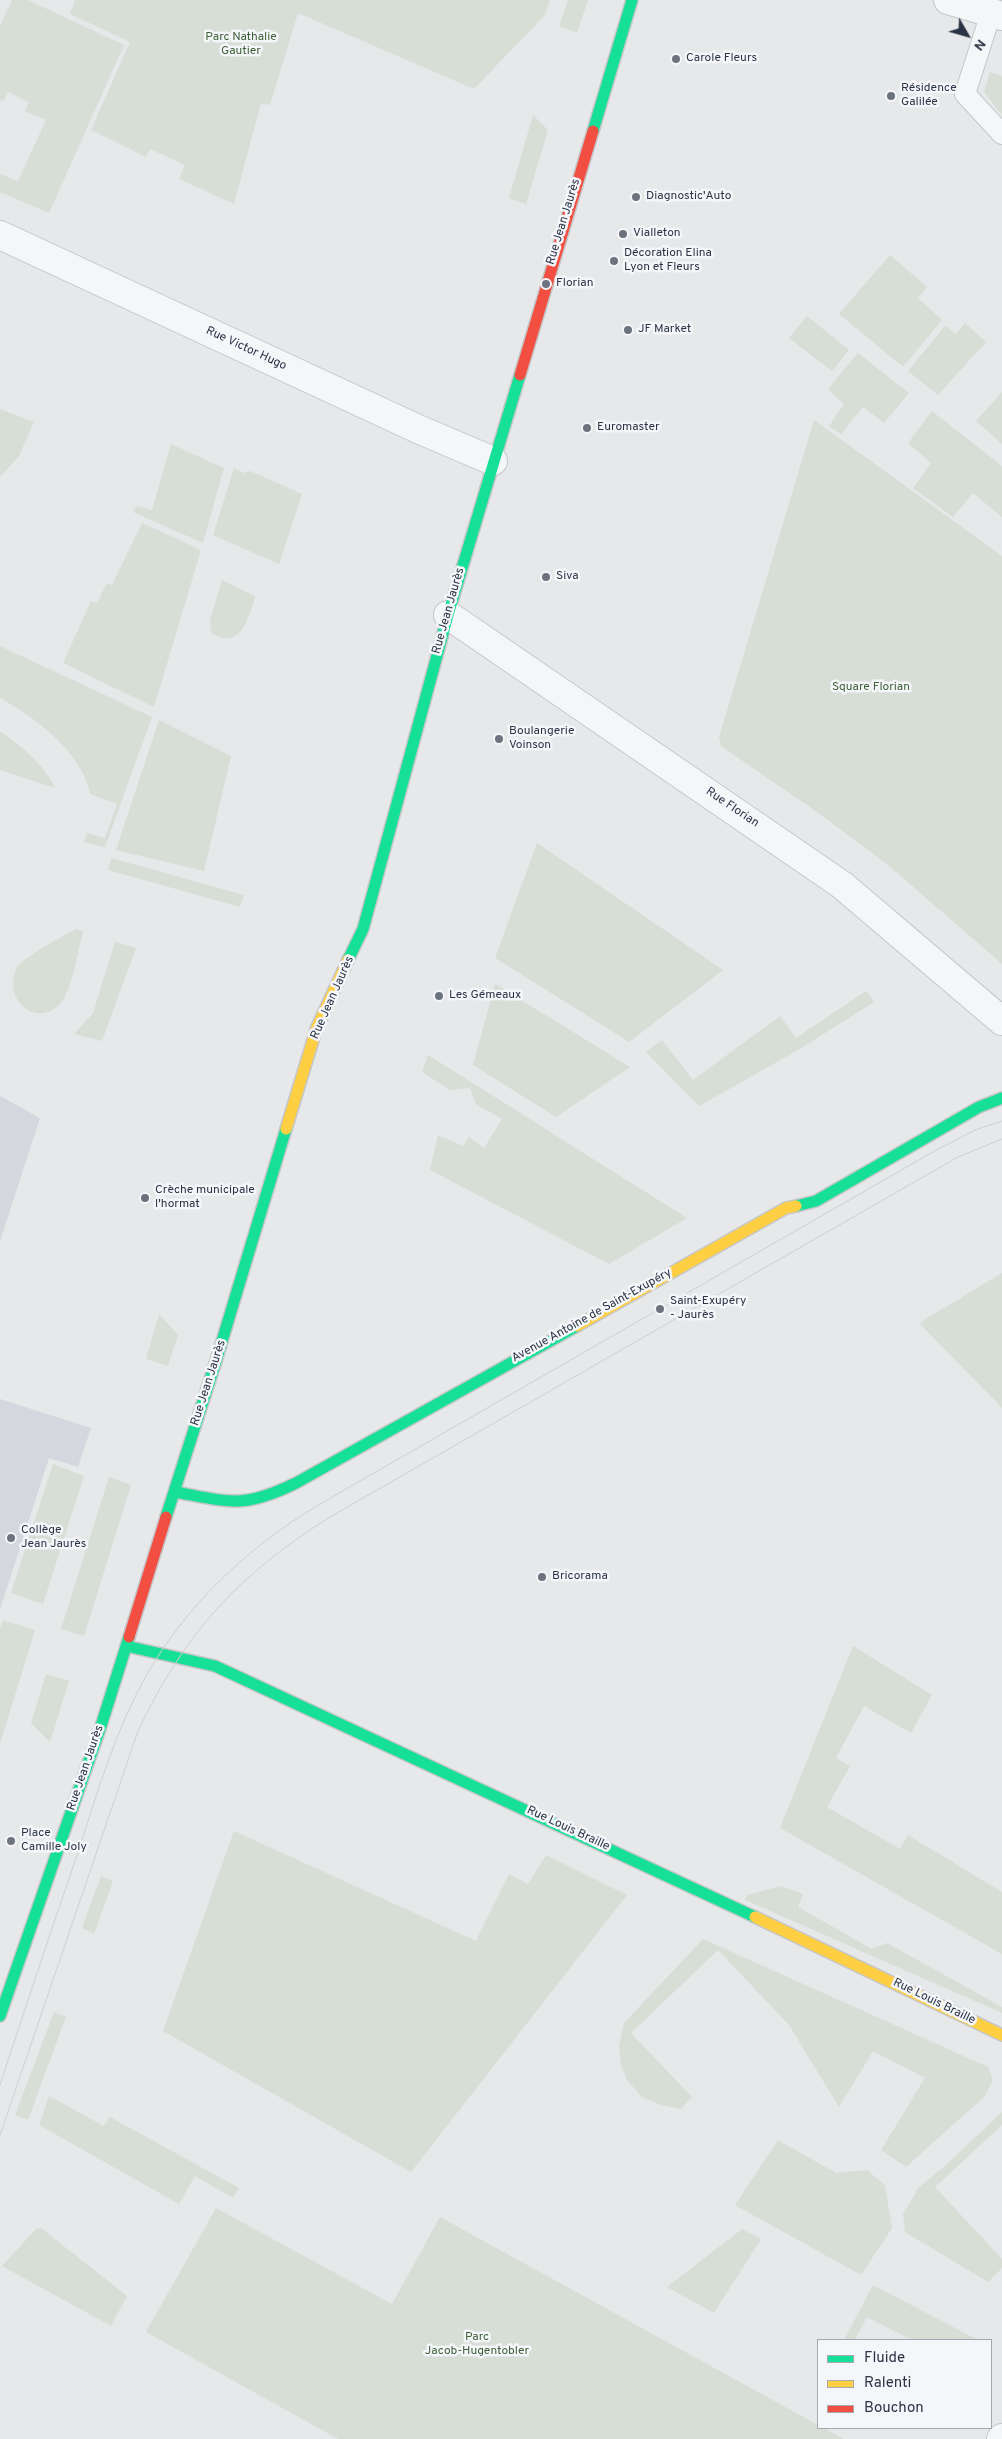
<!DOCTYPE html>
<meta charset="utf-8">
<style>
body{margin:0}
#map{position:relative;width:1002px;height:2439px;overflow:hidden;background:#e6e8ea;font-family:Overpass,sans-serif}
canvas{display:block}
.legend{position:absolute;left:817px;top:2339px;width:175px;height:90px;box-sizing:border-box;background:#f4f6f9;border:1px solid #a4a8b1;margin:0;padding:6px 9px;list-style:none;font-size:15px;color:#2b3445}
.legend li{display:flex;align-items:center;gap:10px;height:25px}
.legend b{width:25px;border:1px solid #a4a8b1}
.north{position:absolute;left:942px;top:10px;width:50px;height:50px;-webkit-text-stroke:4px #f4f6f9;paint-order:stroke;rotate:128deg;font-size:14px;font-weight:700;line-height:20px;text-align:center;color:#2b3445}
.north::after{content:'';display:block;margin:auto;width:18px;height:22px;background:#2b3445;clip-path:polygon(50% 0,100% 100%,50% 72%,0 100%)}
</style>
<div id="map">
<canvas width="1002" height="2439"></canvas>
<ul class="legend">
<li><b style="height:6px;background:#16e098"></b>Fluide</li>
<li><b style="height:6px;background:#ffcf43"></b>Ralenti</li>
<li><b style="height:6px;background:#f24e42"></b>Bouchon</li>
</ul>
<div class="north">N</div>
</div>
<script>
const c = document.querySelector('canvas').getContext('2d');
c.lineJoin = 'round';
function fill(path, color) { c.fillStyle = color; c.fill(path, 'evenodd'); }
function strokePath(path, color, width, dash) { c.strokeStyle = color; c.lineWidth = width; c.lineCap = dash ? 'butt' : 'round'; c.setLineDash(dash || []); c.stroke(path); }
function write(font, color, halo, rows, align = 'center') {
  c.font = font + ' Overpass,sans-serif'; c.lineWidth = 5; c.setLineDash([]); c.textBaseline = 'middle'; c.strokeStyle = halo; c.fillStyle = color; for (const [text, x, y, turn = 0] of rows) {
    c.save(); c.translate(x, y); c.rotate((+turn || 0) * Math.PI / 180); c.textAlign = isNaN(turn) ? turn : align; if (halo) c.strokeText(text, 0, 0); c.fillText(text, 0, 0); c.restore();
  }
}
fill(new Path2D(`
 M 0,1096 L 40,1118 L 0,1241 Z
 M 0,1399 L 91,1428 L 78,1467 L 49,1458 L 0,1609 Z`), '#d4d7dd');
fill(new Path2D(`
 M 12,0 L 28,0 L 124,45 L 49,213 L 0,192 L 0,174 L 18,181 L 46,120 L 25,111 L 29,102 L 8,92 L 3,101 L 0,100 L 0,26 Z
 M 75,0 L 550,0 L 545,15 L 474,89 L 298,13 L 270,105 L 261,103 L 234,204 L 179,179 L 185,165 L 150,149 L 146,157 L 91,130 L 130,42 L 70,14 Z
 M 568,0 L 588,0 L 577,33 L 559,26 Z
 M 990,72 L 1002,76 L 1002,115 L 984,92 Z
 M 533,115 L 548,130 L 526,204 L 509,198 Z
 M 890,255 L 927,287 L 918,298 L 942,320 L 903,367 L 839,314 Z
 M 807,316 L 849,350 L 832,371 L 789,338 Z
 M 965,323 L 986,342 L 938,395 L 908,371 L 945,326 L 956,334 Z
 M 858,353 L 909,393 L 884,423 L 863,407 L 841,434 L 829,426 L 844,404 L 828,389 Z
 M 1002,392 L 1002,444 L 976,421 Z
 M 0,409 L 34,422 L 19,456 L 0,477 Z
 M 932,411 L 1002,466 L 1002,517 L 973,493 L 953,517 L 913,488 L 931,463 L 908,443 Z
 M 814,420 L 1002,556 L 1002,964 L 888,865 L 814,810 L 721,746 L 719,737 Z
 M 171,444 L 224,468 L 203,543 L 133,512 L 137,506 L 152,510 Z
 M 234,468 L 244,473 L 250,471 L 302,494 L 279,564 L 213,535 Z
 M 142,523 L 201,550 L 154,707 L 63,663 L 91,601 L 97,603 L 107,583 L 112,585 Z
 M 222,580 L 255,596 C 250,617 238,654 211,632 L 210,620 Z
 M 0,646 L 152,717 L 105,847 L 84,842 L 87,833 L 105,838 L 117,804 L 90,794 C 83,753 35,717 0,698 Z
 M 159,720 L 231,756 L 204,871 L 116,850 Z
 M 0,731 C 22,747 43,763 55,788 L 0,770 Z
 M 537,843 L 723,970 L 629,1042 L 495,958 Z
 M 111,858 L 244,895 L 240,907 L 108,870 Z
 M 77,929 L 83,932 C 78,950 72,991 60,1004 C 35,1030 0,997 18,966 C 25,957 65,934 77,929 Z
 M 115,942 L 136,948 L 102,1041 L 74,1034 L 93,1013 Z
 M 495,984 L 617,1059 L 630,1067 L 556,1117 L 473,1065 Z
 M 866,991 L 874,1002 L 800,1049 L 699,1106 L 646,1052 L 662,1040 L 693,1080 L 780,1016 L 796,1038 Z
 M 428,1055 L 687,1218 L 609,1264 L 430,1170 L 438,1135 L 463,1146 L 469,1137 L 484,1148 L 502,1119 L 476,1104 L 470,1088 L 450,1090 L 422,1072 Z
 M 1002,1273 L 1002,1408 L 919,1323 Z
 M 159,1314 L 178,1335 L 168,1366 L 146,1359 Z
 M 53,1464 L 84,1476 L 43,1604 L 11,1593 Z
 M 109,1477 L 131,1485 L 84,1636 L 61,1629 Z
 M 3,1620 L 35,1630 L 0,1744 L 0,1628 Z
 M 853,1646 L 932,1695 L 911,1733 L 864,1706 L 836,1758 L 850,1766 L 827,1807 L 900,1849 L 908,1835 L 1002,1892 L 1002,1954 L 780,1828 Z
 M 46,1674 L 69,1681 L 50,1742 L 31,1723 Z
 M 234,1831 L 476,1941 L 509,1874 L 528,1884 L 546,1855 L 627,1895 L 411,2172 L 163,2031 Z
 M 101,1876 L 113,1881 L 94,1934 L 82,1928 Z
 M 781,1886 L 803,1894 L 798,1907 L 872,1949 L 887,1943 L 1002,2007 L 1002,2013 L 745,1900 L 747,1895 Z
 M 703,1939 L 988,2067 L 993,2080 L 985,2096 L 906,2167 L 881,2150 L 925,2078 L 873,2051 L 839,2107 L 789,2025 L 718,1950 L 631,2033 L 692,2097 L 681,2109 L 661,2105 L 642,2097 L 627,2080 L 621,2065 L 619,2046 L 624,2023 Z
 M 54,2012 L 66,2017 L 28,2120 L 15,2115 Z
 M 49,2096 L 104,2126 L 110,2117 L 239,2188 L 233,2198 L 195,2176 L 179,2204 L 39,2125 Z
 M 1002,2112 L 1002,2125 L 935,2187 L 1002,2259 L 1002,2268 L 988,2282 L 905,2232 L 903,2214 L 919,2187 L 944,2167 Z
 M 778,2140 L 836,2173 L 867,2170 L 885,2185 L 892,2228 L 861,2275 L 735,2205 Z
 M 216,2208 L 392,2304 L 440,2217 L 818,2425 L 818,2428 L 824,2428 L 844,2439 L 338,2439 L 146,2332 Z
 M 37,2228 L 41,2228 L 127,2296 L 111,2326 L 2,2266 Z
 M 742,2229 L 761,2239 L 714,2313 L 667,2287 Z
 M 873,2285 L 978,2340 L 912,2340 L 867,2317 L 855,2340 L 844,2340 Z`), '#d6ded6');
const lane = new Path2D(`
 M 991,13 L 965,94 L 1002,134`);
const street = new Path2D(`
 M 948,0 L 1002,16
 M 0,235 L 418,429 L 493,461
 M 448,615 L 842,885 L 1002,1021
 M 1001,2439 L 1002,2438`);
const fast = new Path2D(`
 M 593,131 L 632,0
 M 348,960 L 363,929 L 448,615 L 520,375
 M 796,1206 L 816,1201 L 979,1107 L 1002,1098
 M 175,1492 C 230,1502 243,1509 296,1483 L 577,1326
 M 166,1517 L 216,1361 L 286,1129
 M 126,1646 L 215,1666 L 755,1917
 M 0,2016 L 101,1726 L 129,1637`);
const slow = new Path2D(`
 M 286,1129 L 317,1027 L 348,960
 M 577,1326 L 786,1208 L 796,1206
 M 755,1917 L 1002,2035`);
const jam = new Path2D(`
 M 520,375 L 593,131
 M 129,1637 L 166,1517`);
strokePath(lane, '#c4c6c8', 22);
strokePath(street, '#c4c6c8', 30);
strokePath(fast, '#c4c6c8', 14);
strokePath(slow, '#c4c6c8', 14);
strokePath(jam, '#c4c6c8', 14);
strokePath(lane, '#f5f6f7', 20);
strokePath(street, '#f5f6f7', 28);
strokePath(fast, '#16e098', 11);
strokePath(slow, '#ffcf43', 11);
strokePath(jam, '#f24e42', 11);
strokePath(new Path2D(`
 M 0,2085 C 25,2009 50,1934 76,1858 C 94,1804 110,1747 136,1695 C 176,1614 243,1550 320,1504 L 931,1153 L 975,1130 L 1002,1121
 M 0,2135 L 138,1731 C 185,1632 238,1575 330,1517 L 958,1157 L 1002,1139`), '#cecfd2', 1);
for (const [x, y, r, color] of [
 [676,59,5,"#6c737f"],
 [891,96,5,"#6c737f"],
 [636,197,5,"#6c737f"],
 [623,234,5,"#6c737f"],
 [614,261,5,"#6c737f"],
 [546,284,5,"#6c737f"],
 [628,330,5,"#6c737f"],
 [587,428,5,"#6c737f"],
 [546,577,5,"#6c737f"],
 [499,739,5,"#6c737f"],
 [439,996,5,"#6c737f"],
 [145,1198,5,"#6c737f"],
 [660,1309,5,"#6c737f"],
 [11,1538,5,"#6c737f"],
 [542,1577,5,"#6c737f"],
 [11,1841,5,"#6c737f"]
]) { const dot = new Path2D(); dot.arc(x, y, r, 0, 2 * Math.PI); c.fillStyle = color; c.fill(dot); strokePath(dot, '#f4f6f9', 2); }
write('12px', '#3f6138', '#f4f6f9', [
 ["Parc Nathalie",241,38],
 ["Gautier",241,52],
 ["Square Florian",871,688],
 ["Parc",477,2338],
 ["Jacob-Hugentobler",477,2352]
]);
write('12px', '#2b3445', '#f4f6f9', [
 ["Carole Fleurs",686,59],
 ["Résidence",901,89],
 ["Galilée",901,103],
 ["Diagnostic'Auto",646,197],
 ["Vialleton",633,234],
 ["Décoration Elina",624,254],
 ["Lyon et Fleurs",624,268],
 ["Florian",556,284],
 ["JF Market",638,330],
 ["Euromaster",597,428],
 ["Siva",556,577],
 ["Boulangerie",509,732],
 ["Voinson",509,746],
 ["Les Gémeaux",449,996],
 ["Crèche municipale",155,1191],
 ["l'hormat",155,1205],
 ["Saint-Exupéry",670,1302],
 ["- Jaurès",670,1316],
 ["Collège",21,1531],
 ["Jean Jaurès",21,1545],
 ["Bricorama",552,1577],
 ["Place",21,1834],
 ["Camille Joly",21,1848]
], 'left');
write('12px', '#2b3445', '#f4f6f9', [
 ["Rue Jean Jaurès",564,222,-73],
 ["Rue Victor Hugo",246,349,25],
 ["Rue Jean Jaurès",449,611,-74],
 ["Rue Florian",732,808,34],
 ["Rue Jean Jaurès",333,998,-66],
 ["Avenue Antoine de Saint-Exupéry",592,1316,-29],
 ["Rue Jean Jaurès",209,1383,-72],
 ["Rue Jean Jaurès",86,1768,-71],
 ["Rue Louis Braille",568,1829,25],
 ["Rue Louis Braille",934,2002,26]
]);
</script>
